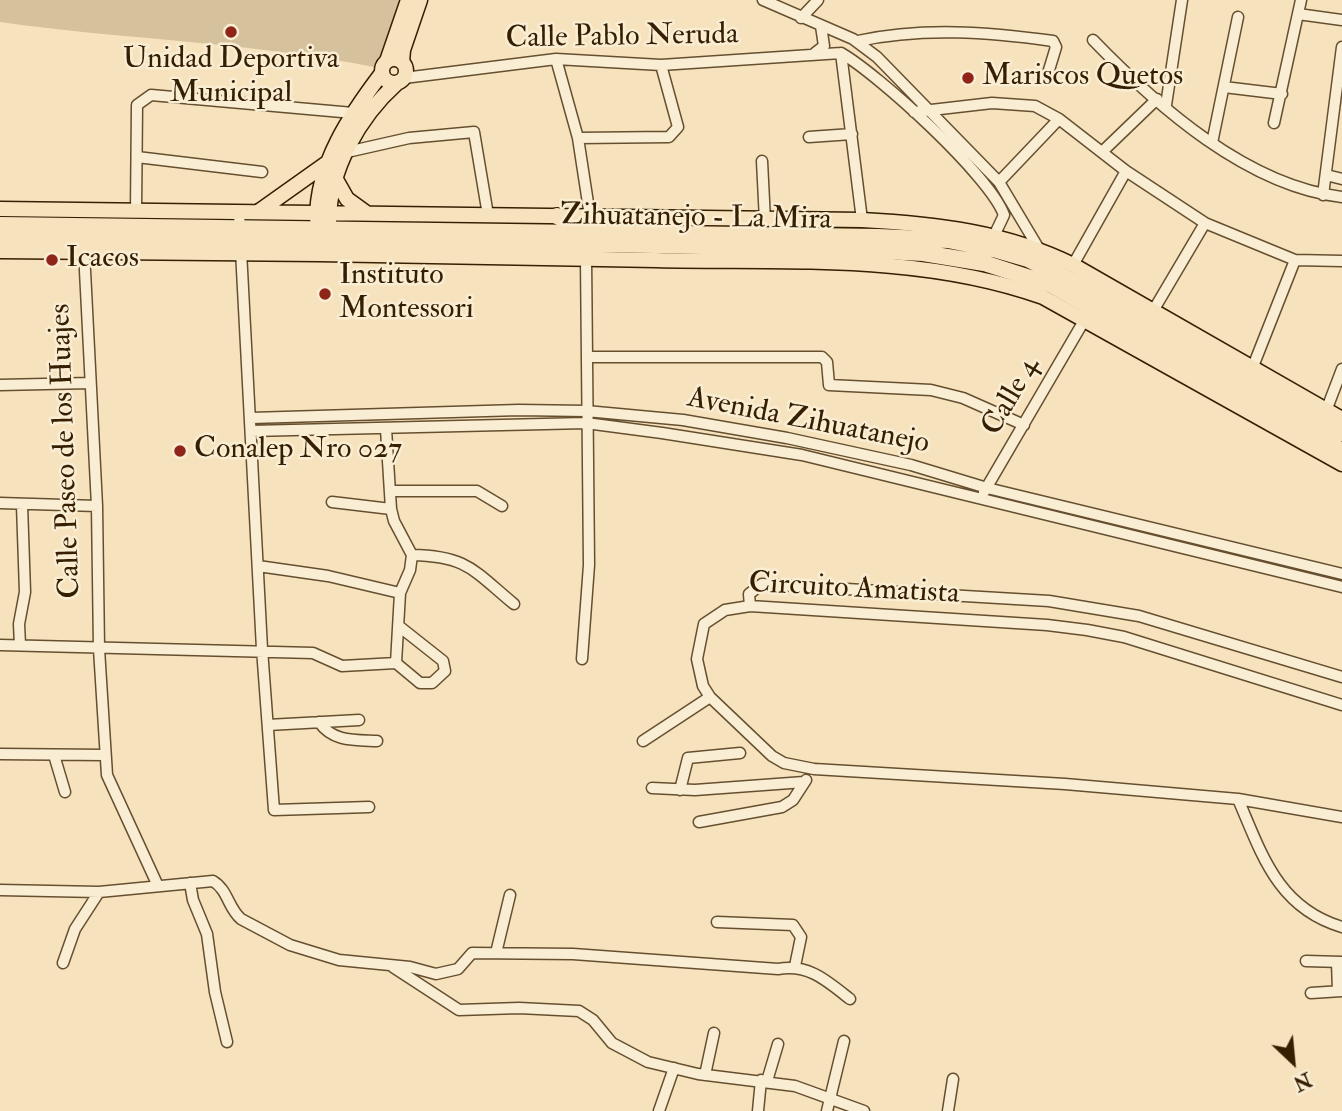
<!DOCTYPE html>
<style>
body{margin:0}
#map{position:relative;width:1342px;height:1111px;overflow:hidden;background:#f6e3bd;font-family:"IM FELL Double Pica",serif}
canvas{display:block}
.north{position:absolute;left:1258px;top:1027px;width:70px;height:70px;-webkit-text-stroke:5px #f9edd4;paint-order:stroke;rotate:154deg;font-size:19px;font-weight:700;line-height:28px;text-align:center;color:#361e00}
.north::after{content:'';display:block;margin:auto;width:24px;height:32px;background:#361e00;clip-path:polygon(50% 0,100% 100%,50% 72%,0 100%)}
</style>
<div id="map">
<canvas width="1342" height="1111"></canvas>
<div class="north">N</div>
</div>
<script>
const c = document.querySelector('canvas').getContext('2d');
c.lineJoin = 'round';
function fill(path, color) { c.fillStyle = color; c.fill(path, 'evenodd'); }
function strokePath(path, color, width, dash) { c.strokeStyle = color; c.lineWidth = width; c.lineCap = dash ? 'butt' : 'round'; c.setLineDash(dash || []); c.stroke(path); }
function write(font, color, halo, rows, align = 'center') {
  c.font = font + ' "IM FELL Double Pica",serif'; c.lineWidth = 5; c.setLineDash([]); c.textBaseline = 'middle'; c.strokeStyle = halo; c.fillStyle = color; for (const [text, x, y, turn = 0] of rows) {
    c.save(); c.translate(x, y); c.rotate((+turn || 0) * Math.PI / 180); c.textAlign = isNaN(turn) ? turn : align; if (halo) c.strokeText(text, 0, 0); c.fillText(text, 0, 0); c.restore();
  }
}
fill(new Path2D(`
 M 0,0 L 402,0 L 379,68 C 254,42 126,40 0,22 Z`), '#d5c29d');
const minor = new Path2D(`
 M 763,0 L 853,39 L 877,57 L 999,182 L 1039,249
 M 1298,14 L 1342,20
 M 801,18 L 818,0
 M 1093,40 C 1157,106 1247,186 1342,197
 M 858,41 C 923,27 988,32 1053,41 L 1056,47 L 1049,70
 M 815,53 L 824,46 L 821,26
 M 841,53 L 862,220
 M 556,59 L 578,138 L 590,216
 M 404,78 L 556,59 L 661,65 L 841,53 C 878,74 990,176 1004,215 L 994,236
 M 1224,87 L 1282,94
 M 1166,105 L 1182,0
 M 914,112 L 992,103 L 1035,106 L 1059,119 L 1126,171 L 1205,223 L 1295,260 L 1342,261
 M 1274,123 L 1301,0
 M 809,137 L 852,134
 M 578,138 L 669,137 L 678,127 L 661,65
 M 1212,143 L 1238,17
 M 1103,151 L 1157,99
 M 347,152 L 409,138 L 474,132 L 488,215
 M 137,157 L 262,172
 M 762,161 L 765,221
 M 1326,175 L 1342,179
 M 999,182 L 1059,119
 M 1323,195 L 1342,47
 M 136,211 L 137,105 L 151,95 L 353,113
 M 239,213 L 262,649 L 274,810 L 369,807
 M 84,251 L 97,506 L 99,649 L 107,775 L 158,886
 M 1073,265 L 1126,171
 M 1153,311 L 1205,223
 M 588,357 L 822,357 L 827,362 L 829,385 L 931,390 L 963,398 L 1024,425
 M 1252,369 L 1295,260
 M 0,385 L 90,383
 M 1326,411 L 1342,369
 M 251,418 L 519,410 L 586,411 L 683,420 L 787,438 L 911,465 L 987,488 L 1342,574
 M 386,429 L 391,509 L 394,521 L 412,555 L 410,570 L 400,593 L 396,663
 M 251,431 L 586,423 L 662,433 L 802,455 L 1342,587
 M 390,491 L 477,491 L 502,506
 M 984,492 L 1085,319
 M 332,502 L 391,509
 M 0,503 L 97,506
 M 412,555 C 467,556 473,570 514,604
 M 258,566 L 328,576 L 400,593
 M 750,606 L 749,594 L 762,584 L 1049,601 L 1139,616 L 1342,677
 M 0,645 L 313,653 L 342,666 L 396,663 L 420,683 L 432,683 L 445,671 L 443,661 L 400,627
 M 20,645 L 19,624 L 25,592 L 22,505
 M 582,659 L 589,565 L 586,258
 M 1342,705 L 1124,637 L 1087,630 L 1047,625 L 750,606 L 725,610 L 704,624 L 697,659 L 703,686 L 710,697 L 772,756 L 784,763 L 814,769 L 1065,784 L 1238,799 L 1342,817
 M 319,722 C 333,742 354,740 377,741
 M 268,725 L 359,720
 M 643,741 L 710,697
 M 0,754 L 105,755
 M 54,755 L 65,792
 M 652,788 L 695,790 L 804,782
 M 680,790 L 688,758 L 740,753
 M 1238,799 C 1262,855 1278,908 1342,927
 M 699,822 L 782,807 L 793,800 L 806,780
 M 190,883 L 193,900 L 207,934 L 215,992 L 227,1042
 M 0,890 L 99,892 L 213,881 C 228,890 228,908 241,919 L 290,945 L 339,960 L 410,967 L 436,974 L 458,969 L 472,953 L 573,954 L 778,969 C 809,964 826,980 850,999
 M 717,922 L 793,925 L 801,937 L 795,966
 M 496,953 L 510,895
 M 1306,961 L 1342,962
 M 1337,962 L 1338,991
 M 63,963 L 75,929 L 99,892
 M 393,967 L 459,1010 L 519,1008 L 579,1011 L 593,1020 L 612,1043 L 648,1062 L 698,1074 L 795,1086 L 864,1111
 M 1311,993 L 1342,991
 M 705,1075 L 714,1033
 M 767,1081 L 778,1044
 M 659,1111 L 674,1068
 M 758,1111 L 761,1080
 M 827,1111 L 844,1041
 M 948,1111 L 953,1079`);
const major = new Path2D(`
 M382 71a12 12 0 1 1 24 0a12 12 0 1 1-24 0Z
 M 387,61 L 408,0
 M 402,62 L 403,50 L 420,0
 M 334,176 L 347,199 L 365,212
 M 0,209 L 862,220 C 936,224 1006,232 1073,265 L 1342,419
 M 258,212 L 327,163
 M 317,219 C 317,164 350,115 382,73
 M 329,221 C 329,170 359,117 397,83
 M 0,251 C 219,252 437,255 656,260 C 785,263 920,253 1043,297 L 1342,464`);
const highway = new Path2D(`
 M 557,216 L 602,234
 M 0,225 L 582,233
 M 608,233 L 878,237 L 948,240 L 997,250 L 1028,259 L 1078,284 L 1342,433
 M 0,239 L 329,245 L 605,244 L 847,249 L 923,253 L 984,263 L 1052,285 L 1342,451`);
strokePath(minor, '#664f2f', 13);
strokePath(major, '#361e00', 17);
strokePath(highway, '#361e00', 18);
strokePath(minor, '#f9edd4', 10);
strokePath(major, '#f6e3bd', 14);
strokePath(highway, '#f6e3bd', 16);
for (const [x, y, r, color] of [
 [231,32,7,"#8f2418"],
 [968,78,7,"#8f2418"],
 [52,260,7,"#8f2418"],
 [325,294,7,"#8f2418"],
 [180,451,7,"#8f2418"]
]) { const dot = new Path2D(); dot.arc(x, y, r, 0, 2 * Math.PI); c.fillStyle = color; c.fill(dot); strokePath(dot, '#f9edd4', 2.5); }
write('30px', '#361e00', '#f9edd4', [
 ["Calle Pablo Neruda",622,38,-1],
 ["Zihuatanejo - La Mira",696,219,1],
 ["Calle 4",1012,397,-60],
 ["Avenida Zihuatanejo",808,422,11],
 ["Calle Paseo de los Huajes",67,451,-92],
 ["Circuito Amatista",854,590,3]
]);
write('30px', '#361e00', '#f9edd4', [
 ["Unidad Deportiva",231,61,"center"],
 ["Municipal",231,95,"center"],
 ["Mariscos Quetos",982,78],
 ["Icacos",66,260],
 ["Instituto",339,277],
 ["Montessori",339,311],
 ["Conalep Nro 027",194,451]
], 'left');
</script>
